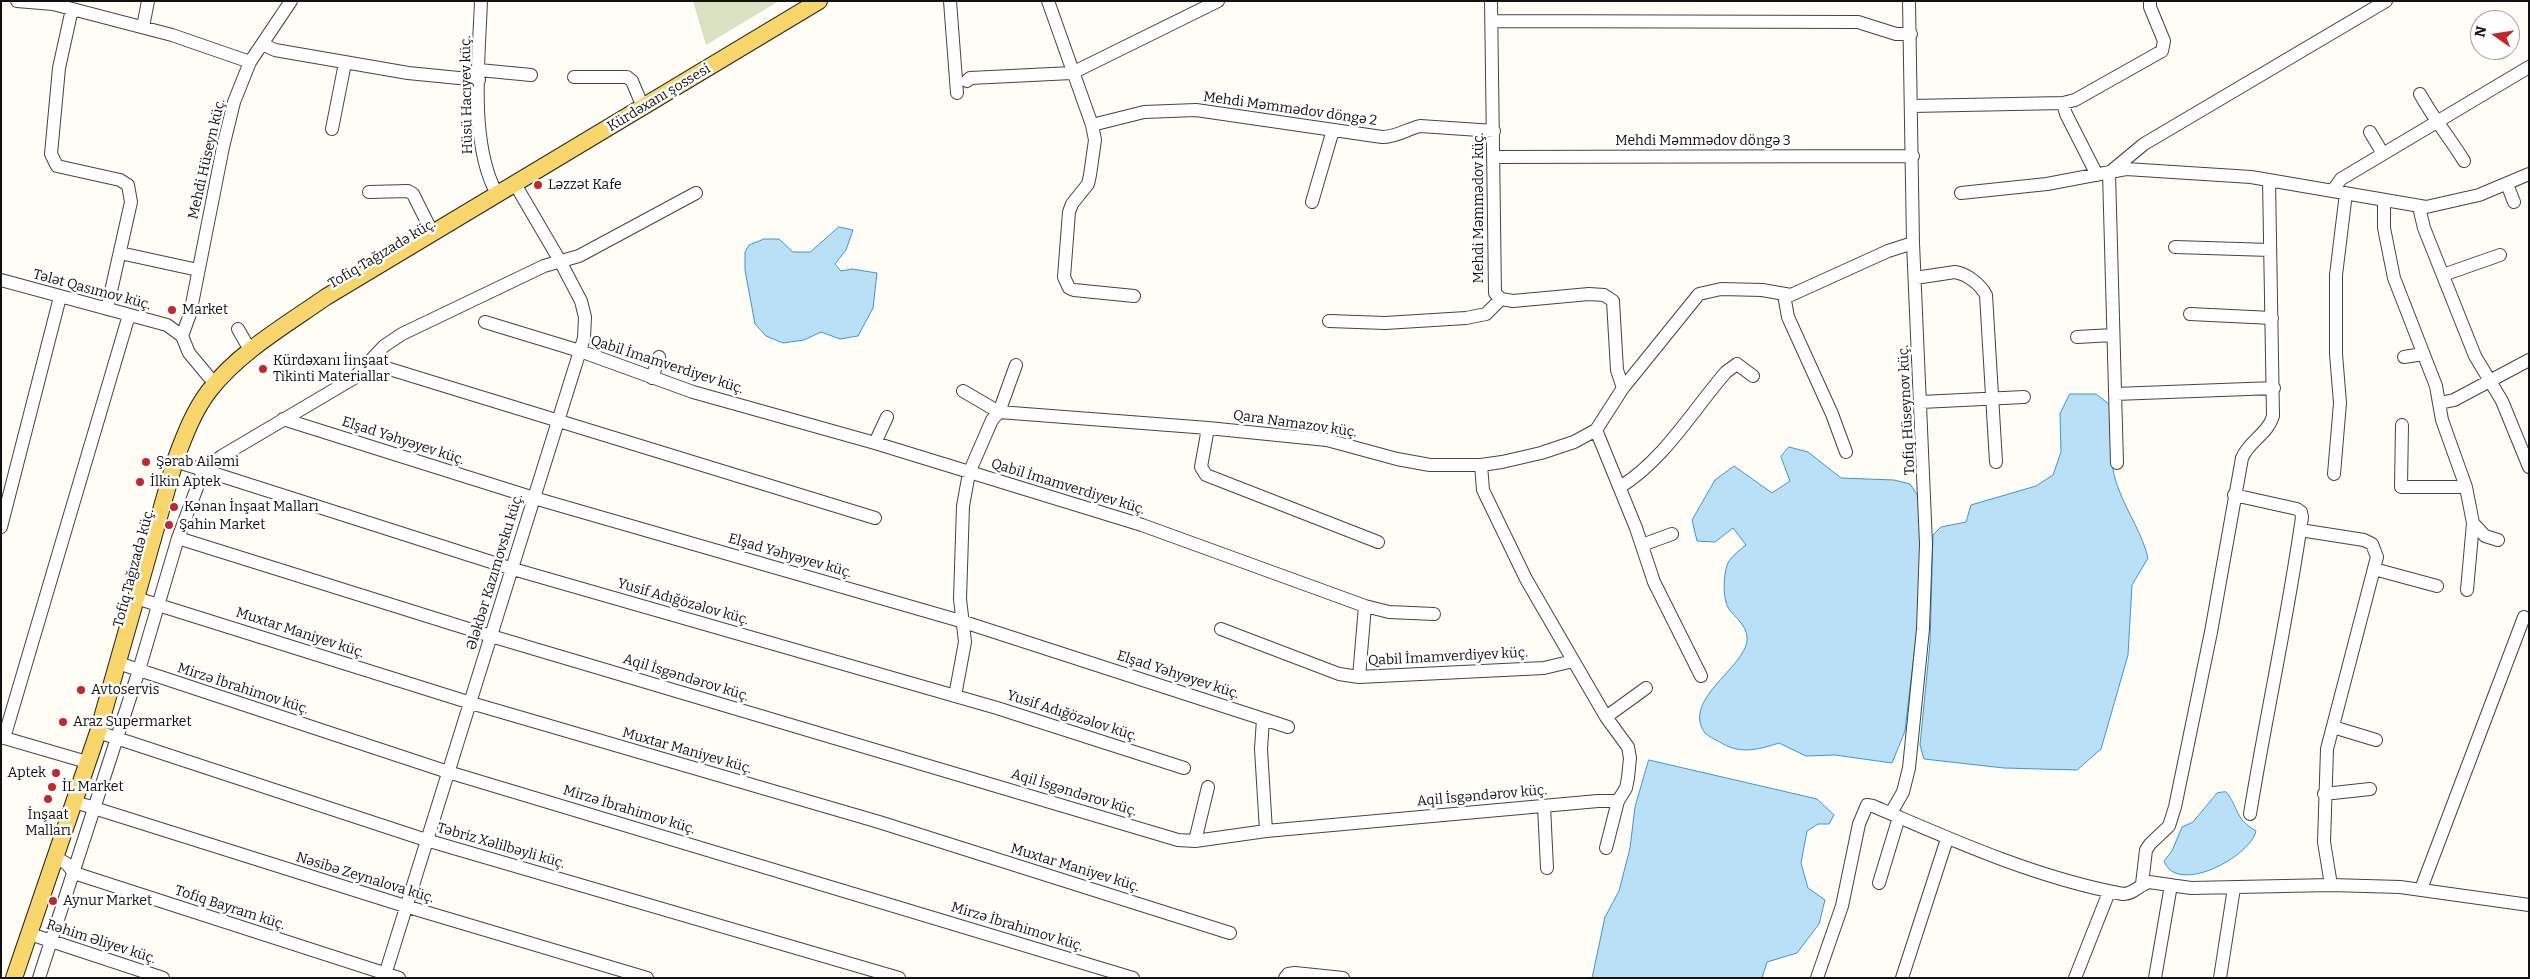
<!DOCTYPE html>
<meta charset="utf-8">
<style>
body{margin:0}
#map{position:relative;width:2530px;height:979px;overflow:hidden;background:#fffdf5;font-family:Bitter,serif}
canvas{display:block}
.frame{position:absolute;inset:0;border:2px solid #111;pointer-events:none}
.north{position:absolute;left:2470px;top:10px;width:50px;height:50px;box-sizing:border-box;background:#fff;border:1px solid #a0a0a0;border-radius:50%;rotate:283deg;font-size:14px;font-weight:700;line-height:20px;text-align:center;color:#111}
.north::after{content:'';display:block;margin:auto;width:18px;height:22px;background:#c4262e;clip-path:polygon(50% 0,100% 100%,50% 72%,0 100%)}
</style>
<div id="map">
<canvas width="2530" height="979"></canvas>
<div class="frame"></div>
<div class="north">N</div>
</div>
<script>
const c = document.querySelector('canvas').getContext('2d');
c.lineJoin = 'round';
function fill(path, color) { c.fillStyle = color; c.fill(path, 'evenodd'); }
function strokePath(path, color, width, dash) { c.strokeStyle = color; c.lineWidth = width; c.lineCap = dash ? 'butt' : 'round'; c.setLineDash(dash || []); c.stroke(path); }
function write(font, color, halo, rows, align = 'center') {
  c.font = font + ' Bitter,serif'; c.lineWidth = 5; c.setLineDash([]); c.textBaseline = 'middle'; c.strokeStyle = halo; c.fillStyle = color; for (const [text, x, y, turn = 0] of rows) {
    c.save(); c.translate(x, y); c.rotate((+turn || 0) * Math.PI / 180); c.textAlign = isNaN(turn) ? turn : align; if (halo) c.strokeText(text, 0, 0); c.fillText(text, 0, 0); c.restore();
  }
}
fill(new Path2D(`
 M 693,1 L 779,1 L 706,45 Z`), '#d9e3c4');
const water = new Path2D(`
 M 839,227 L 853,230 L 846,250 L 835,264 L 841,271 L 852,269 L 877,273 L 873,308 L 858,336 L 840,339 L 821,332 L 804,340 L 783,343 L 766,336 L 755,324 L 745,270 L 745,252 L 749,245 L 764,239 L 779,239 L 793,252 L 810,252 Z
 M 2070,394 L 2096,394 L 2110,405 C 2111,433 2108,464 2119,490 C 2128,514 2142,533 2148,558 L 2132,585 L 2128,655 L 2101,749 L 2077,770 L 2004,768 L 1924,759 L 1920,745 L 1930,643 L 1933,535 L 1941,527 L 1966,522 L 1971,505 L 2036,486 L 2053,475 L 2061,452 L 2060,414 Z
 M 1789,447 L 1808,452 L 1841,478 L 1894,480 L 1910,484 L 1920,499 L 1920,603 L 1905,731 L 1892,763 L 1835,755 L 1806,756 L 1779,743 C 1757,750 1739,755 1718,741 C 1714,739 1708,736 1705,733 C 1680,699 1750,665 1747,637 C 1746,625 1736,618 1729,609 C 1722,600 1723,570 1729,561 C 1733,555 1741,549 1746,545 L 1733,528 L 1715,542 L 1697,541 L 1692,520 L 1715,480 L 1734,466 L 1772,493 L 1790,481 L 1781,457 Z
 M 1649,760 L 1817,799 L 1834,815 L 1829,824 L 1818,824 L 1807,831 L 1801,863 L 1808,888 L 1825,900 L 1819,924 L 1797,953 L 1767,962 L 1762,978 L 1592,978 L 1605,917 L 1619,891 L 1630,848 L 1635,807 Z
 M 2226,792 C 2240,809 2233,817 2256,831 C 2250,857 2177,896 2164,861 L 2172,851 L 2182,827 L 2193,822 L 2217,793 Z`);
fill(water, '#b9e0f7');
strokePath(water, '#3f96cf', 1);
const minor = new Path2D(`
 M 17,1 L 53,4 L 172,35 L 250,62
 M 481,1 C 479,57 470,135 493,186
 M 950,1 L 957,93
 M 1048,1 L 1092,125 L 1144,112 L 1196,110 L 1382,137 C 1397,137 1407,129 1420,126 L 1494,131
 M 1491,1 L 1495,293 L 1501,299 L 1513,301 L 1589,294 L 1604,295 L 1613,301 L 1617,370 L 1623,388
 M 72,9 L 59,68 L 51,154 L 57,166 L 120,180 L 128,185 L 131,202 L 107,309
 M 1492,21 L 1858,22 L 1896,34 L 1911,34
 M 143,27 L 148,1
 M 262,44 L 275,50 L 408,73 L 479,80
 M 479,70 L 531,75
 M 574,77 L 627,77 L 632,81 L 640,100
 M 967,81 L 970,78 L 1072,73 L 1218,1
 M 2420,94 C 2433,118 2450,138 2464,161
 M 2063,103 L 2066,114 L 2097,175
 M 1912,106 L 2063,103 L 2075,100 L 2162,51 L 2164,41 L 2150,7 L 2150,1
 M 1092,125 L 1095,140 L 1090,175 L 1088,184 L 1072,204 L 1069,212 L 1064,277 L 1069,288 L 1074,290 L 1134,296
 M 332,129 L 345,63
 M 2370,132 L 2383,154
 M 1494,157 L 1913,156
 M 2507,184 L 2514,202
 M 2333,190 L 2341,179 L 2529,67
 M 369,192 L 408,191 L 413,194 L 429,226
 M 1961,193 L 2047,184 L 2126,169 L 2251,177 L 2426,207 L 2479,195 L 2529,174
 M 2384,201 L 2384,228 L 2394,278 L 2436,386 L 2442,420 L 2466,487 L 2473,523 L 2485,536 L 2498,540
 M 1312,202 L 1333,130
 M 2419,207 L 2424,228 L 2475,356 L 2502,401 L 2529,467
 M 2175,247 L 2270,250
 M 120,253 L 198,270
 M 2443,275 L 2500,255
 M 1915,278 L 1955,272 C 1967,274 1980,284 1986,295 L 1996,462
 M 1,280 L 167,325 L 182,336 L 189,353 L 209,377
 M 1784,295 L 1788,317 L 1832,414 L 1846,452
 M 2190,314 L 2272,318
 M 1329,321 L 1385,323 L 1466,318 L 1486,314 L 1501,299
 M 485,322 L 580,351 L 693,392 L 875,443 L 1142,525 L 1365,606 L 1359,677 L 1544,668 L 1573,661
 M 238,329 L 246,343
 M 182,336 L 190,314 L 223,147 L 234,102 L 250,62 L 291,1
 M 2077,337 L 2113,335
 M 2404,357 L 2423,354
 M 370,363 L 875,518
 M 652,378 L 659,357
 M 963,391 L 999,412 L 1016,365
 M 2115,394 L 2274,388
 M 1921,402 L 2024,397
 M 2440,403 L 2454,400 L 2529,360
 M 283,419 L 534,498 L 964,622 L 1288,727
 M 2402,425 L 2401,487 L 2466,487
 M 1208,428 L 1201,467 L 1206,475 L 1378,542
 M 1596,430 L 1636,528 L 1654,582 L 1701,676
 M 875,443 L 887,417
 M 175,461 L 513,569 L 997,708 L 1184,768
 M 2117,463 L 2109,173 L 2144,144 L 2386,1
 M 2334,474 L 2340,403 L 2336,354 L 2336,275 L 2346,193
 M 1620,487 C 1664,460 1693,410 1726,372 L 1737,364 L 1753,376
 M 2234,495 L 2297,509 L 2301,512 L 2302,517 C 2288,617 2266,715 2250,814
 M 1,527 L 60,297
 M 2300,530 L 2364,540 L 2372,544 L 2377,557 L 2327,749 L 2324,842 L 2331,885
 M 178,538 L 491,636 L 1178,840 L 1195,841 L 1266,831 L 1598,801 L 1618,801 L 1626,788 L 1628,778 L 1630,758 L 1628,747 L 1606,717 L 1526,579 L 1483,490 L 1481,465
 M 1642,545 L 1672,534
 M 2374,569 L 2437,586
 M 2467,590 L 2473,523
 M 136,598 L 471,703 L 879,822 L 1230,933
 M 1365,606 L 1389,612 L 1434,614
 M 1221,629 L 1339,674 L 1359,677
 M 118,663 L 448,772 L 1133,978
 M 955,696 L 965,642 L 960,599 L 963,506 L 969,473 L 992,420 L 999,412 L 1208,428 L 1327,440 L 1397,459 L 1430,465 L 1481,465 L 1502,462 L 1541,453 L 1574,442 L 1596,430 L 1623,388 L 1699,294 L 1721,289 L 1762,290 L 1791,295 L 1888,251 L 1913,243
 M 1606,717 L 1646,688
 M 1263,719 L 1261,749 L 1266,831
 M 2333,727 L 2376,740
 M 98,732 L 426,840 L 899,978
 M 1,737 L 80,760
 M 4,738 L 129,315
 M 2324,794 L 2370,789
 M 75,802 L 405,906 L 647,978
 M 1544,806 L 1547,868
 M 1891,813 L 1903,792 L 1909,768 L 1923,629 L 1926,544 L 1913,243 L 1909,1
 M 1195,841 L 1208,787
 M 1606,848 L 1618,801
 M 57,858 L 67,864 L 74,873 L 399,978
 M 1879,883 L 1899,817
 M 2142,884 L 2146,850 L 2150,844 L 2169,826 L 2175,807 L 2211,632 L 2242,458 C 2249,441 2268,434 2273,416 L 2269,180
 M 2421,889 L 2524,617
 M 30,934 L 163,978
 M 39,978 L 139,670 L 178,538 L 204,469 L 222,456 L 354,378 L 384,346 L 402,334 L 544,266 L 579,256 L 696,193
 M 384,978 L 584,338 L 585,317 L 581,301 L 560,261 L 515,184
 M 1285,978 L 1288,974 L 1295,973 L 1343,978
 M 1817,978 L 1842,906 L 1859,824 L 1867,805 L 1873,806 C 1954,841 2037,878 2123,894 C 2134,894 2139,885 2149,882 L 2191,888 L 2331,885 L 2400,887 L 2529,905
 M 1902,978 L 1947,839
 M 2075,978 L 2109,892
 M 2155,978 L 2171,885
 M 2220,978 L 2234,888`);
const major = new Path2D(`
 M 14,978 L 98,732 L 175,461 C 184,437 193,412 209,391 C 239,352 286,325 326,297 L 819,1`);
strokePath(minor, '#444', 14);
strokePath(major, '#222', 18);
strokePath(minor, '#fff', 12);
strokePath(major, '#f9d66b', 16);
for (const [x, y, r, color] of [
 [538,185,5,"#c4262e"],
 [172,310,5,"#c4262e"],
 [263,369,5,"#c4262e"],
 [146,462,5,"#c4262e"],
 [140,482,5,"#c4262e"],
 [174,507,5,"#c4262e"],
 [169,525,5,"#c4262e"],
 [81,690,5,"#c4262e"],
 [63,722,5,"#c4262e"],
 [56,773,5,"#c4262e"],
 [52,787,5,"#c4262e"],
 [48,799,5,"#c4262e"],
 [53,901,5,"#c4262e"]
]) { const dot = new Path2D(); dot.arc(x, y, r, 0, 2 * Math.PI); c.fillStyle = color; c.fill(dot); strokePath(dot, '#fff', 2); }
write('14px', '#111', '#fff', [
 ["Hüsü Hacıyev küç.",467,95,-91],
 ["Kürdəxanı şossesi",659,98,-31],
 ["Mehdi Məmmədov döngə 2",1290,109,8],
 ["Mehdi Məmmədov döngə 3",1703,141],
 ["Mehdi Hüseyn küç.",207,159,-77],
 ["Mehdi Məmmədov küç.",1479,208,-90],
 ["Tofiq Tağızadə küç.",382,254,-31],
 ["Tələt Qasımov küç.",92,290,15],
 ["Qabil İmamverdiyev küç.",667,365,18],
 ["Tofiq Hüseynov küç.",1907,410,-93],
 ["Qara Namazov küç.",1295,424,8],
 ["Elşad Yəhyəyev küç.",403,441,18],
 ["Qabil İmamverdiyev küç.",1068,487,17],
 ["Elşad Yəhyəyev küç.",790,556,16],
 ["Tofiq Tağızadə küç.",134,568,-75],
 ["Ələkbər Kazımovsku küç.",495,572,-73],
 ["Yusif Adığözəlov küç.",683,602,16],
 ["Muxtar Maniyev küç.",300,633,18],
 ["Qabil İmamverdiyev küç.",1448,657,-3],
 ["Elşad Yəhyəyev küç.",1178,675,18],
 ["Aqil İsgəndərov küç.",686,678,17],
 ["Mirzə İbrahimov küç.",243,689,18],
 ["Yusif Adığözəlov küç.",1072,716,18],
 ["Muxtar Maniyev küç.",687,751,16],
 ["Aqil İsgəndərov küç.",1074,793,17],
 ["Aqil İsgəndərov küç.",1482,796,-5],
 ["Mirzə İbrahimov küç.",629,810,17],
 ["Təbriz Xəlilbəyli küç.",501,846,16],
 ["Muxtar Maniyev küç.",1075,868,17],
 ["Nəsibə Zeynalova küç.",365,878,17],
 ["Tofiq Bayram küç.",230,908,18],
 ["Mirzə İbrahimov küç.",1017,927,17],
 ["Rəhim Əliyev küç.",101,942,18]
]);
write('14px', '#111', '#fff', [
 ["Ləzzət Kafe",548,185],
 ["Market",182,310],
 ["Kürdəxanı İinşaat",273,361],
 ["Tikinti Materiallar",273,377],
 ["Şərab Ailəmi",156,462],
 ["İlkin Aptek",150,482],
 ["Kənan İnşaat Malları",184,507],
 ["Şahin Market",179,525],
 ["Avtoservis",91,690],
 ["Araz Supermarket",73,722],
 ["Aptek",46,773,"right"],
 ["İL Market",62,787],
 ["İnşaat",48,815,"center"],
 ["Malları",48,831,"center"],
 ["Aynur Market",63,901]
], 'left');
</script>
